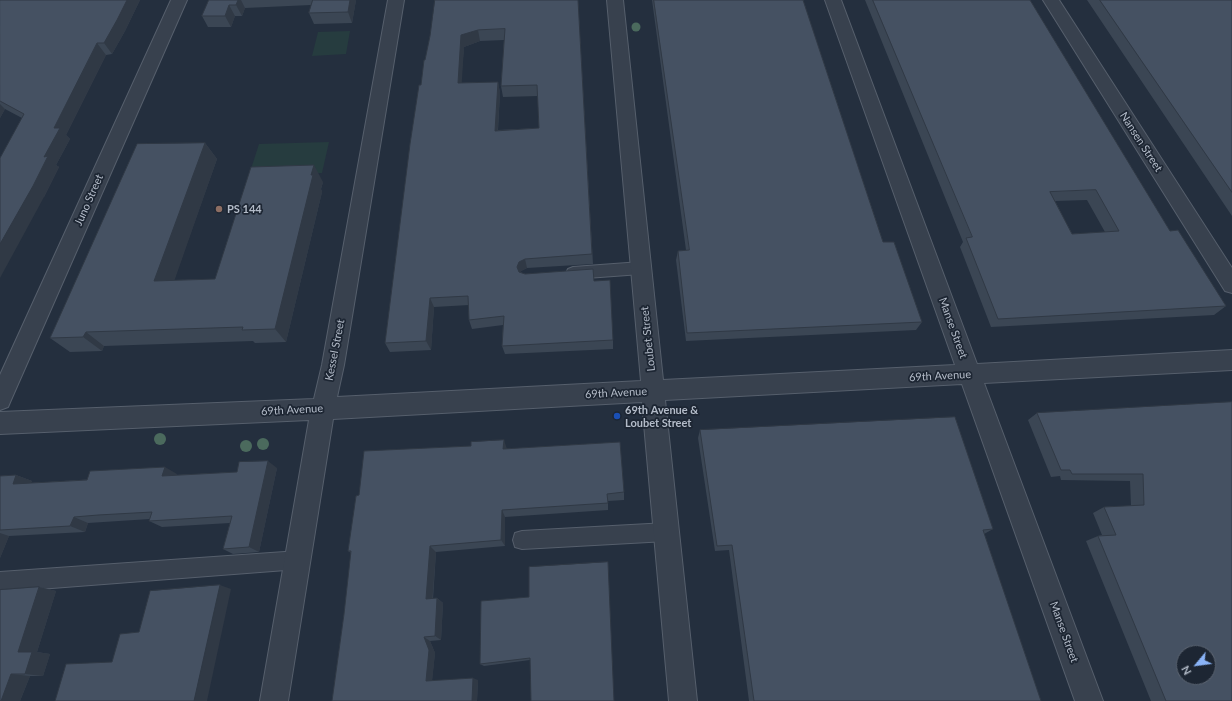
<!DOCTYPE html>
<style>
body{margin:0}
#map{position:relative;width:1232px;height:701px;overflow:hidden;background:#242f3e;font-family:Lato,sans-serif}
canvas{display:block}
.north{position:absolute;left:1176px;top:645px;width:40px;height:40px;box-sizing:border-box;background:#1d2633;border:1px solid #59626f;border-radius:50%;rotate:241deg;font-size:11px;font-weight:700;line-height:16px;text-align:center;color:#b4bcc9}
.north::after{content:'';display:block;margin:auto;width:14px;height:18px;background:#8ab4f8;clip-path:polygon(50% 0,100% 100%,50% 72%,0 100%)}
</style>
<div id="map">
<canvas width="1232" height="701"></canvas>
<div class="north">N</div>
</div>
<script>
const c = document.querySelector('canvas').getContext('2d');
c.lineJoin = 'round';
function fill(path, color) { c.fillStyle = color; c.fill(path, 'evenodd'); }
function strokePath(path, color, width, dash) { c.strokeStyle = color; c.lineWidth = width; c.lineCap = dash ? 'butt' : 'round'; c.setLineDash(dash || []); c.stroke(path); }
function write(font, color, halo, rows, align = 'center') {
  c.font = font + ' Lato,sans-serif'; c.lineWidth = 3.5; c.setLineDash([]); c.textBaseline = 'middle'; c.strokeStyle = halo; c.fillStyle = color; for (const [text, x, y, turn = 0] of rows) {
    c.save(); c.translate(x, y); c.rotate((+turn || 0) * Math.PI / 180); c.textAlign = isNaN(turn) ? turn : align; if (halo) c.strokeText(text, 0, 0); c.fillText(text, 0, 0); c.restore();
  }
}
fill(new Path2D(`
 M 350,31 L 346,54 L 312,56 L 318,32 Z
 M 329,142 L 322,173 L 249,175 L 259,144 Z`), '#263c3f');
const service = new Path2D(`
 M 641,262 L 646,264 L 648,268 L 646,272 L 641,274 L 573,279 L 568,277 L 566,273 L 568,269 L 573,267 Z
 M 667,523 L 674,525 L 676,532 L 674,539 L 667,541 L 522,549 L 515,547 L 513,540 L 515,533 L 522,531 Z
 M 299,551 L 306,553 L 308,560 L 306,567 L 299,569 L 0,592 L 0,572 Z`);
const minor = new Path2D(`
 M 171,0 L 187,0 L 11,400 L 8,407 L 0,410 L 0,375 Z
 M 388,0 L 404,0 L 344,365 L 337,397 L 641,381 L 607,0 L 623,0 L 663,380 L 955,365 L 825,0 L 841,0 L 977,364 L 1232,350 L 1232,370 L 984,383 L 1103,701 L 1075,701 L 962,384 L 665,400 L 697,701 L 669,701 L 642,402 L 333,419 L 288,701 L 260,701 L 309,420 L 0,434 L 0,412 L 314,399 L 322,365 Z
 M 1043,0 L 1059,0 L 1232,268 L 1232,293 L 1225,291 Z`);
strokePath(service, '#565f6c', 2);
strokePath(minor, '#565f6c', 2);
fill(service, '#38414e');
fill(minor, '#38414e');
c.fillStyle = '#4b6a5d';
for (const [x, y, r] of [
 [636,27,4.5],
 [160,439,6],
 [263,444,6],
 [246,446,6]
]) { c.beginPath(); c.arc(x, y, r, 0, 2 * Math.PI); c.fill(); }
fill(new Path2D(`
 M 0,0 L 140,0 L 125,31 L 112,54 L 106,55 L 66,135 L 70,139 L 56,165 L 59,167 L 44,197 L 22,118 L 5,109 L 0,118 Z
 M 209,0 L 356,0 L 352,23 L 314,24 L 309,13 L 311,5 L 245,8 L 242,16 L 235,16 L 231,27 L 208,27 L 202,16 Z
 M 578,0 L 593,264 L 527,268 L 521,271 L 520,272 L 525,274 L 594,281 L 613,340 L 613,349 L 505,354 L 502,346 L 503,325 L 472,329 L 469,320 L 469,305 L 434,307 L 431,350 L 390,352 L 385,343 L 421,85 L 430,36 ZM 504,40 L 501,86 L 503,97 L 538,96 L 539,128 L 498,130 L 500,93 L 498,82 L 461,83 L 464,47 L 480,41 Z
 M 652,0 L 803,0 L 883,242 L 922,322 L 916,330 L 686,341 L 676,260 L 678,251 L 686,250 Z
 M 865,0 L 1030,0 L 1170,231 L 1226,306 L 1214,315 L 991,327 L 960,247 L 963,242 ZM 1087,200 L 1105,232 L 1072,234 L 1055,201 Z
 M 1087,0 L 1232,0 L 1232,216 Z
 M 205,143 L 217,159 L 174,280 L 215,279 L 323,182 L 321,189 L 322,192 L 286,342 L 255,343 L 253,341 L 104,346 L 102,351 L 70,352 L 50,338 Z
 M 1232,402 L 1232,701 L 1151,701 L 1086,541 L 1098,536 L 1102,535 L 1093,513 L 1104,507 L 1131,506 L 1130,481 L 1061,480 L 1060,476 L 1051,477 L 1028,420 L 1037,413 Z
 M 700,430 L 993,529 L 984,534 L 1041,701 L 749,701 L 729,550 L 715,551 L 698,438 Z
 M 507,449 L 624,492 L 624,500 L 608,501 L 608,510 L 505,517 L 505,546 L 436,552 L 433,599 L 437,598 L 443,603 L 441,640 L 430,641 L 435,653 L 432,680 L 478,680 L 477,701 L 332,701 L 344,614 L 351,553 L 348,551 L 359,495 Z
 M 277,468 L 259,552 L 233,554 L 223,549 L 230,523 L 162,527 L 149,521 L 150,519 L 88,523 L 85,532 L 9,536 L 0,558 L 0,476 L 16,475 L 32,481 L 31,483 L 177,474 L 176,475 L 237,472 Z
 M 39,587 L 56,591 L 37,652 L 50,654 L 43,676 L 30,676 L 20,701 L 0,701 Z
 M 529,597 L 530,660 L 484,666 L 480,664 Z`), '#3b4654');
fill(new Path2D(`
 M 127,0 L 140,0 L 125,31 L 112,54 L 104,43 Z
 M 238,0 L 241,0 L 245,8 L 242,16 L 236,5 Z
 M 350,0 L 356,0 L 352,23 L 348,12 Z
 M 229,5 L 235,16 L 231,27 L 225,16 Z
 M 478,30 L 480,41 L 464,47 L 461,95 L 458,83 L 461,35 Z
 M 97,43 L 106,55 L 66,135 L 70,139 L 56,165 L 59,167 L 44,197 L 0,278 L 0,244 L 44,157 L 54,128 Z
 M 498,82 L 500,93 L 497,141 L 495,131 Z
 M 0,104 L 5,109 L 0,118 Z
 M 205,143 L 217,159 L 169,296 L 154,281 Z
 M 314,165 L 323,182 L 321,189 L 322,192 L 286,342 L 275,329 Z
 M 525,259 L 527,268 L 521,271 L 519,277 L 517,267 L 519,262 Z
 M 430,298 L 434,307 L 431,350 L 426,341 Z
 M 86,332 L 104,346 L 102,351 L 83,337 Z
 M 504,440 L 507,449 L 503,449 Z
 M 268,461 L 277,468 L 259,552 L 249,547 Z
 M 165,467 L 177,474 L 174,482 L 162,476 Z
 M 16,475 L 32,481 L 29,490 L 13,484 Z
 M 502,510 L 505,517 L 505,546 L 501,540 Z
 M 74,517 L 88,523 L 85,532 L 70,526 Z
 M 0,533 L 9,536 L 0,558 Z
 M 430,546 L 436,552 L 432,604 L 426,599 Z
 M 220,585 L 231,589 L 207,701 L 194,701 Z
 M 39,587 L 56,591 L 37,652 L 50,654 L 43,676 L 25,674 L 18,652 Z
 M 437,598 L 443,603 L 441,640 L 435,636 Z
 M 424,637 L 430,641 L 435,653 L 432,682 L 426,681 Z
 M 11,674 L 30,676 L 20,701 L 1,701 Z
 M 473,678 L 478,680 L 477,701 L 472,701 Z`), '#303945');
const building = new Path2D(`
 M 0,0 L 127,0 L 117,20 L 104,43 L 97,43 L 54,128 L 60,128 L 44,157 L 48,156 L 33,186 L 0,244 L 0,158 L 24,114 L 0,101 Z
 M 209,0 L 238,0 L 236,5 L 229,5 L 225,16 L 202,16 Z
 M 313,0 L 350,0 L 348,12 L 309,13 Z
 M 435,0 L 578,0 L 592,254 L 525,259 L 519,262 L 517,267 L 519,272 L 525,274 L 593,269 L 594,281 L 610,280 L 613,340 L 502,346 L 504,316 L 469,320 L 468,296 L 430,298 L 426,341 L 385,343 L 410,144 L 419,85 L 421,85 L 424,60 L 425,60 L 430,36 ZM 505,29 L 501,86 L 537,85 L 539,128 L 495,131 L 498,82 L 458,83 L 461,35 L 478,30 Z
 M 654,0 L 803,0 L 883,242 L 894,242 L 922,322 L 687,333 L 678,251 L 689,250 Z
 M 873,0 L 1030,0 L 1170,231 L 1178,230 L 1226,306 L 998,319 L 966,238 L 972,237 ZM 1096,190 L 1119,231 L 1072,234 L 1050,192 Z
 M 1100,0 L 1232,0 L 1232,192 Z
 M 205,143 L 154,281 L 215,279 L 251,167 L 314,165 L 311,175 L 313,175 L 275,329 L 242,330 L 243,327 L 86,332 L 83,337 L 50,338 L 137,144 Z
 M 1232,402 L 1232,701 L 1166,701 L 1098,536 L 1116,535 L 1104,507 L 1144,505 L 1143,474 L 1072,474 L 1070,470 L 1061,470 L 1037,413 ZM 1184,653 L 1208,653 L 1208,677 L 1184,677 Z
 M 955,417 L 993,529 L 983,530 L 1041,701 L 754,701 L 732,545 L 717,546 L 700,430 Z
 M 504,440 L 503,449 L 620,442 L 624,492 L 607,494 L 608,503 L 502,510 L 501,540 L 430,546 L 426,599 L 437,598 L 435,636 L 424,637 L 429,650 L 426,681 L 473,678 L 472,701 L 332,701 L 344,614 L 351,551 L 348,551 L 356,496 L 359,495 L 364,451 L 471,446 L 471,442 Z
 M 268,461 L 249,547 L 223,549 L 232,516 L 149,521 L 152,512 L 98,515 L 74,517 L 70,526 L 0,530 L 0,476 L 16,475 L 13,484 L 87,480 L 90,471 L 165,467 L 162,476 L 237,472 L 239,462 Z
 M 608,562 L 614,701 L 531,701 L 530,658 L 480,664 L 481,601 L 529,597 L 529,567 Z
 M 220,585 L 194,701 L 55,701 L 66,664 L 112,662 L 120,634 L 139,632 L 150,591 Z
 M 39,587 L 18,652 L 32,652 L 25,674 L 11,674 L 1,701 L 0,701 L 0,590 Z`);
fill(building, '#455162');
strokePath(building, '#303945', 1);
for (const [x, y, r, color] of [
 [219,209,4,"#8d6e63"],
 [617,416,4,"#1a4fb4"]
]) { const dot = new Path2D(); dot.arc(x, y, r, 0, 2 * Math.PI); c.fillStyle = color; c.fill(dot); strokePath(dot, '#1d2633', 1.5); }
write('11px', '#b4bcc9', '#1d2633', [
 ["Nansen Street",1141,142,57],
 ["Juno Street",89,200,-66],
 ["Manse Street",953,328,70],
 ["Loubet Street",648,339,-96],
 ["Kessel Street",335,350,-79],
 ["69th Avenue",940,376,-3],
 ["69th Avenue",616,393,-3],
 ["69th Avenue",292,410,-3],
 ["Manse Street",1064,632,70]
]);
write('bold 11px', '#b4bcc9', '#1d2633', [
 ["PS 144",227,209],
 ["69th Avenue &",625,410],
 ["Loubet Street",625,423]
], 'left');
</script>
